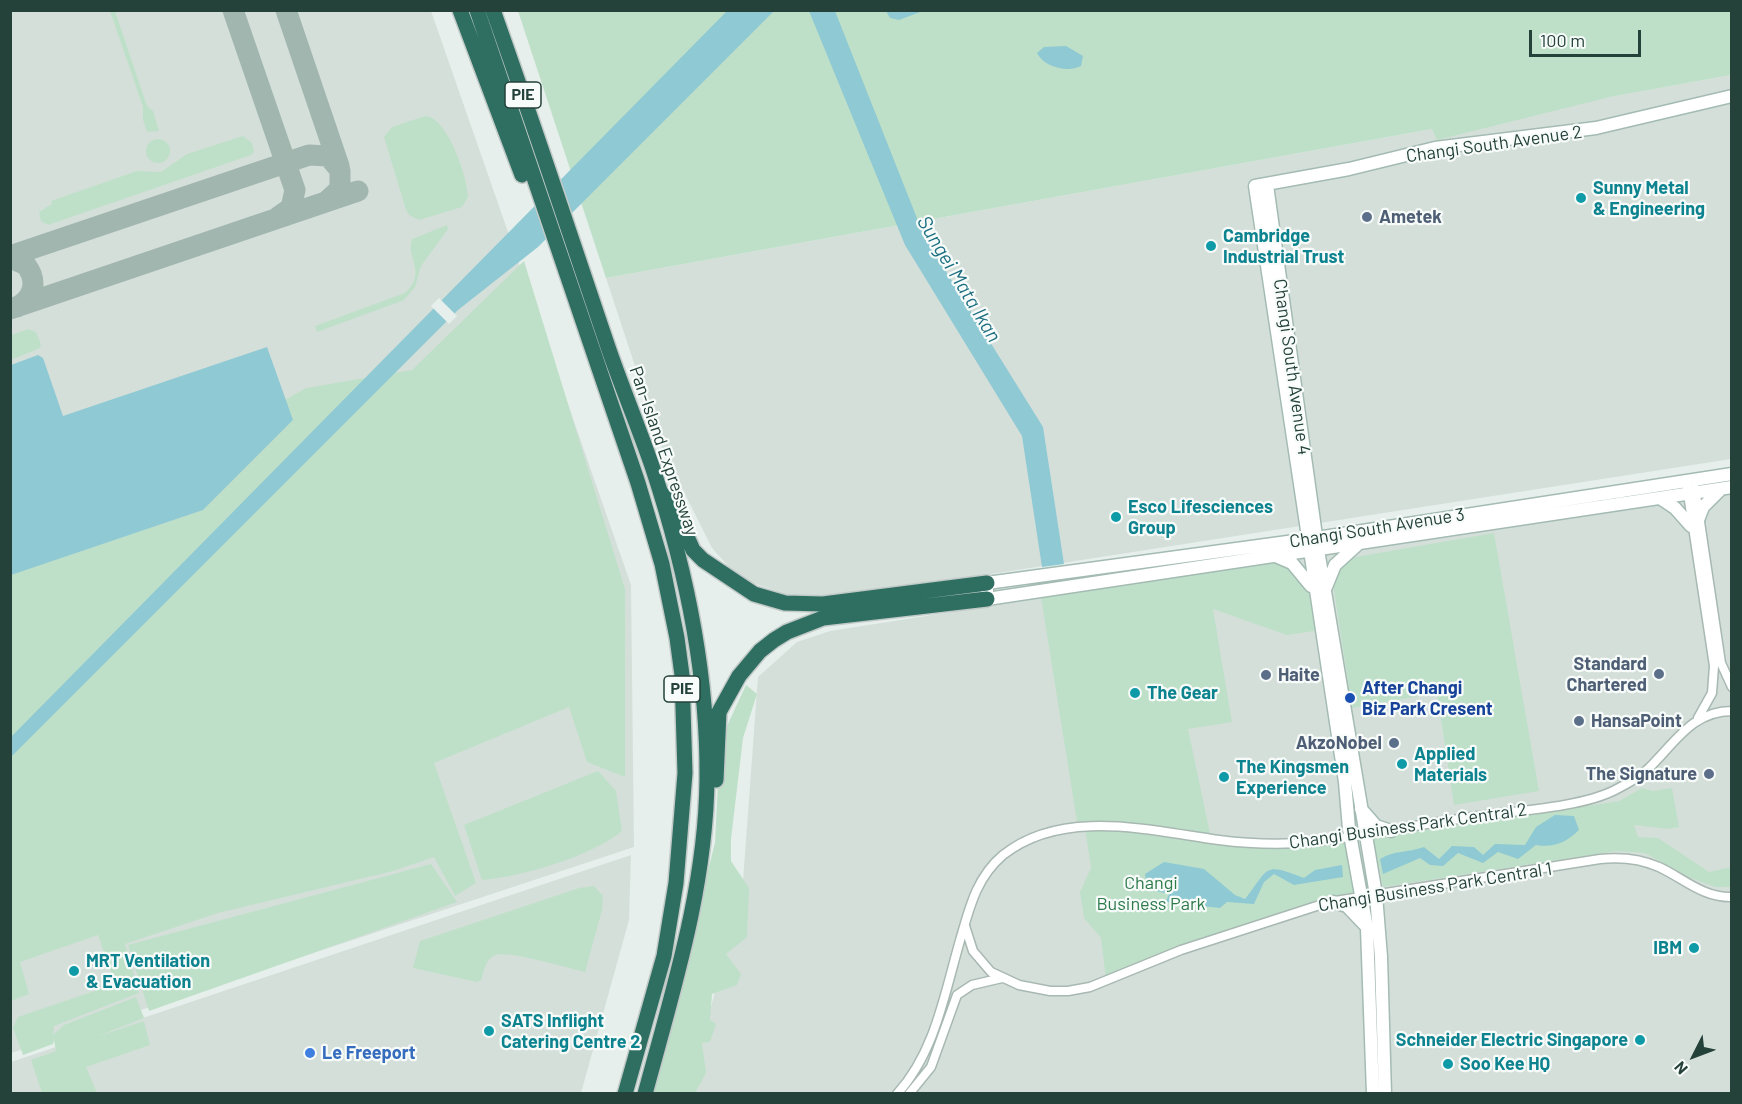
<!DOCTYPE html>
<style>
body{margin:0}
#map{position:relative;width:1742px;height:1104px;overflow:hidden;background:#e6efeb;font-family:Barlow,sans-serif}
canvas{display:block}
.frame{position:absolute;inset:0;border:12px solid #24423a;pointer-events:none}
.north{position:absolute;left:1664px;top:1026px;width:60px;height:60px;-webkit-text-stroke:4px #f7fbf9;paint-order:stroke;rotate:228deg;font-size:16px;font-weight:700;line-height:24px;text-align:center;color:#24423a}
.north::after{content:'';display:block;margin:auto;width:21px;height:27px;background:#24423a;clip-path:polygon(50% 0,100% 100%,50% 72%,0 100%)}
.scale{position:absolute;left:1529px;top:30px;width:112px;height:27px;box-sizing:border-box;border:3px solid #24423a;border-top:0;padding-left:8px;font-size:18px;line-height:21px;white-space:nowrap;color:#24423a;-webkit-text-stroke:4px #f7fbf9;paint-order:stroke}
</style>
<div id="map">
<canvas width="1742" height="1104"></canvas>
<div class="frame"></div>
<div class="north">N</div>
<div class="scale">100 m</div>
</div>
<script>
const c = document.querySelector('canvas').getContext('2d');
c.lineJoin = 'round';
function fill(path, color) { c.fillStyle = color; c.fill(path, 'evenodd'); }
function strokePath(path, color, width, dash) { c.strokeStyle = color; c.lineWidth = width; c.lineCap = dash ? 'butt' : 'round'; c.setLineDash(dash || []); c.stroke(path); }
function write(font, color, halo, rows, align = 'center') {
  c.font = font + ' Barlow,sans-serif'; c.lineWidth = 4.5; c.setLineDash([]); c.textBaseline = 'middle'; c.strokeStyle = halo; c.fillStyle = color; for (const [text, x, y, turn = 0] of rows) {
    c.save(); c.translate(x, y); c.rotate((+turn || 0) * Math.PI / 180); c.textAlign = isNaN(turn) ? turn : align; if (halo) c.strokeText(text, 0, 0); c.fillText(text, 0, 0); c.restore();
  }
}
fill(new Path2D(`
 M 10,11 L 431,11 L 631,585 L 634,847 L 11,1053 Z
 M 1731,75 L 1731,459 L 818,601 L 788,595 L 739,578 L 712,548 L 662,448 L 606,278 Z
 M 1731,490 L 1731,1093 L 689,1094 L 743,881 L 758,677 L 797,642 L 830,631 Z
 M 631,855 L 629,920 L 581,1093 L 11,1094 L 11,1062 Z`), '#d4dfda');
fill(new Path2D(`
 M 110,11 L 115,11 L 147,106 L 153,111 L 159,131 L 147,132 L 143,120 L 143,107 Z
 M 518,11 L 1731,11 L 1731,75 L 1610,97 L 1437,140 L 1432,129 L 606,278 Z
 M 425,116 C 447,116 468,178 468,197 L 462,207 L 419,220 L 409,215 L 406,210 L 384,137 L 392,127 Z
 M 243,136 L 252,143 L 254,152 L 251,155 L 48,225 L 41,221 L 39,212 L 52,204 L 51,201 L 137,171 L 161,172 L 187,154 Z
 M146 151a12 12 0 1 1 24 0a12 12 0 1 1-24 0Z
 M 447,225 L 448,229 L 421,266 L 415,287 L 404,300 L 317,332 L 315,326 L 405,293 C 428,272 405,258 412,239 Z
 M 524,261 L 625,589 L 625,777 L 587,762 L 569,707 L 434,763 L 476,883 L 455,896 L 434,857 L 393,871 L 218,913 L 125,944 L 139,993 L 54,1026 L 53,1035 L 64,1025 L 136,997 L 144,1018 L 96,1037 L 144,1021 L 150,1045 L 86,1067 L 97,1093 L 42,1093 L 31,1060 L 56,1051 L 54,1040 L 53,1044 L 23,1055 L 13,1028 L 18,1017 L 115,984 L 98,935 L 20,962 L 29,994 L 11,1001 L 10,575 L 203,510 L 293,420 L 285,400 L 306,388 L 412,370 Z
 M 28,329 L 36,332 L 41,344 L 40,348 L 11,360 L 11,335 Z
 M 1494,533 L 1539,791 L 1454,805 L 1437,693 L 1352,708 L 1332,577 L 1350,558 Z
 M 1283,558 L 1314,589 L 1321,630 L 1287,635 L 1213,609 L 1232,722 L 1188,729 L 1211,838 L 1272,844 L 1351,837 L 1363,897 L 1329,902 L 1106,979 L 1101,938 L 1084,918 L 1080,892 L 1091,868 L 1085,828 L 1078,828 L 1040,591 Z
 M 746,685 L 757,694 L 743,738 L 731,839 L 731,861 L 749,888 L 747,937 L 726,954 L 741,974 L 737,985 L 712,994 L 710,1020 L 716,1024 L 710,1042 L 702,1043 L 706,1073 L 695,1093 L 651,1094 L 715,843 L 720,741 Z
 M 598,771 L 616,791 L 622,831 C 592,856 522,877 482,880 L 464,825 Z
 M 1642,788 L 1653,791 L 1672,788 L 1679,827 L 1669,829 L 1634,825 L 1638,837 L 1658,838 L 1709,872 L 1731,867 L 1731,887 L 1715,887 L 1688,877 L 1645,853 L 1616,851 L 1383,887 L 1373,838 L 1619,801 Z
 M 431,864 L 457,902 L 149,1011 L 128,945 Z
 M 594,886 L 603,896 L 602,910 L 585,972 C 569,968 508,950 495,955 C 485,960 484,971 481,980 L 477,982 L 413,968 L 420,941 L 579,888 Z`), '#bfe0c8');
fill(new Path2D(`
 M 727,11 L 774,11 L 538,247 L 458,310 L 11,757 L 11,737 Z
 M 809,11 L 835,11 L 924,236 L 1043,427 L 1064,564 L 1042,567 L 1022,436 L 905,245 Z
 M 886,11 L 923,11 L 899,20 L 890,18 Z
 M 1066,46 L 1083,56 L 1081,66 C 1067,73 1044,67 1037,53 L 1044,47 Z
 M 267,347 L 293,420 L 203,510 L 11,575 L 11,365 L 38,355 L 43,358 L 63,416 Z
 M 1555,815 L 1574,816 L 1579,830 C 1565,843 1554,848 1536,845 L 1518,859 L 1498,852 L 1483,863 L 1458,853 L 1443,866 L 1430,865 L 1420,858 L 1383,874 L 1380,859 C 1394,850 1408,853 1424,847 L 1439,859 L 1452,846 L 1474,847 L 1483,855 L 1495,844 L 1525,845 L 1536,827 Z
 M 1164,862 L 1204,869 L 1235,895 L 1245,899 C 1270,867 1263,862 1304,878 L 1315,870 L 1342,865 L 1343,877 L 1294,885 L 1274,874 L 1264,882 L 1254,904 L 1227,902 L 1220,908 L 1166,902 L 1169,894 L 1147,889 L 1145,874 Z`), '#8ec9d4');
fill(new Path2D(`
 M 439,298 L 457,316 L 449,324 L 431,306 Z`), '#e6efeb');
strokePath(new Path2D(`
 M 233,10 L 295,190 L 291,208 L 278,217
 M 286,10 L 339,166
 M 10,256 L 309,155 L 328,156 L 340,170 L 340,189 L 328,200
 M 10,258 L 26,265 C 38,281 34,298 17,307
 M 10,309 L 358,191`), '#a2b6b0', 21);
const street = new Path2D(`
 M 1686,481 L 1714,666 L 1712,693 L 1698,718
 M 1695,488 L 1721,663 L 1732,687
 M 965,926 L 973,951 L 991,972 L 1019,985 L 1050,991 L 1068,991 L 1090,987 L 1181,950 L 1329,902 L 1600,859 C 1619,857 1641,859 1659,867 C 1683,878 1703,898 1732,897
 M 897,1094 C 936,1051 945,991 961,937 C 970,906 977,877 1003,855 C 1063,807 1151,831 1219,840 C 1250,844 1282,845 1313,842 C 1366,836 1419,824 1472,817 C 1512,811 1580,808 1615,790 C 1627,784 1640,777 1649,768 C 1675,743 1692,711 1732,711
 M 909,1094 L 931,1067 L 957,995 L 972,985 L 1002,978`);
const secondary = new Path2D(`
 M 1267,185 L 1318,550 L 1376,895 L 1381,957 L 1385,1094
 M 1732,474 L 1317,538 L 987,583 L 987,599 L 1732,487
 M 1660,498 L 1675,508 L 1691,526
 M 1698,520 L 1703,507 L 1721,489
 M 1278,557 L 1292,563 L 1311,586
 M 1326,587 L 1335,565 L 1357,545
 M 1361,809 L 1376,826 L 1391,831
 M 1333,902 L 1347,906 L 1367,927
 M 1373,1094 L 1367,928 L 1349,829 L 1345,782 L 1255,186 L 1349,169 L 1435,148 L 1596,128 L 1732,96`);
const highway = new Path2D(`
 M 460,10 L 522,175
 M 477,10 L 638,483 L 662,564 L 677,638 L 682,675 L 685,773 L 676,883 L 664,956 L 625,1094
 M 493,10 C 533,122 570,235 608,347 C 622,388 639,428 653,469 C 686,569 708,673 707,779 C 706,887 673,990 645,1094
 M 669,496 L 693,550 L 703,560 L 754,594 L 785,603 L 823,604 L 987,583
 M 716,780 L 719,712 L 739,676 L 760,651 L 774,640 L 787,632 L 823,618 L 987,599`);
strokePath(street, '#a8b8b2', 11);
strokePath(secondary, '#a4bbb3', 15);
strokePath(highway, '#c2cac8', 18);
strokePath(street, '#fff', 8);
strokePath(secondary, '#fff', 12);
strokePath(highway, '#2f6f62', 15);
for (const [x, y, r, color] of [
 [1581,198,6,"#0f9aa8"],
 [1367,217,6,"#5c6f8a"],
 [1211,246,6,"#0f9aa8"],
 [1116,517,6,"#0f9aa8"],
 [1659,674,6,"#5c6f8a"],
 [1266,675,6,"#5c6f8a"],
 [1135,693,6,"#0f9aa8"],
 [1350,698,6,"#1a4fb4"],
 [1579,721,6,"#5c6f8a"],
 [1394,743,6,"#5c6f8a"],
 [1402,764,6,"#0f9aa8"],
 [1709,774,6,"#5c6f8a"],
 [1224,777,6,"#0f9aa8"],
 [1694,948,6,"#0f9aa8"],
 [74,971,6,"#0f9aa8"],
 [489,1031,6,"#0f9aa8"],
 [1640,1040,6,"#0f9aa8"],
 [310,1053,6,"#3f7fe0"],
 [1448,1064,6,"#0f9aa8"]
]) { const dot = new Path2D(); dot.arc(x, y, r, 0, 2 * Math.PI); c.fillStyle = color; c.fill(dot); strokePath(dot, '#f7fbf9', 2); }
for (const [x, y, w] of [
 [523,95,36],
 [682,689,36]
]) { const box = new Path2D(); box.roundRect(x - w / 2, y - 13, w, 26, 4.5); c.fillStyle = '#f7fbf9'; c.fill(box); strokePath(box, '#24423a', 1.5); }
write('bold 16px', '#24423a', null, [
 ["PIE",523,95],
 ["PIE",682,689]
]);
write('18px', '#24423a', '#f7fbf9', [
 ["Changi South Avenue 2",1494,144,-8],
 ["Changi South Avenue 4",1292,367,82],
 ["Pan-Island Expressway",664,451,71],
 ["Changi South Avenue 3",1377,528,-9],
 ["Changi Business Park Central 2",1408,826,-8],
 ["Changi Business Park Central 1",1435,887,-9]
]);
write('bold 18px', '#0d838f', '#f7fbf9', [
 ["Sunny Metal",1593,188],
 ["& Engineering",1593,209],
 ["Cambridge",1223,236],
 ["Industrial Trust",1223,257],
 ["Esco Lifesciences",1128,507],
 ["Group",1128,528],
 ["The Gear",1147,693],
 ["Applied",1414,754],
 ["Materials",1414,775],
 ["The Kingsmen",1236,767],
 ["Experience",1236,788],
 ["IBM",1682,948,"right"],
 ["MRT Ventilation",86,961],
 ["& Evacuation",86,982],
 ["SATS Inflight",501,1021],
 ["Catering Centre 2",501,1042],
 ["Schneider Electric Singapore",1628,1040,"right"],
 ["Soo Kee HQ",1460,1064]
], 'left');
write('bold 18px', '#4e5e75', '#f7fbf9', [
 ["Ametek",1379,217],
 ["Standard",1647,664,"right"],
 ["Chartered",1647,685,"right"],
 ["Haite",1278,675],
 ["HansaPoint",1591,721],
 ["AkzoNobel",1382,743,"right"],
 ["The Signature",1697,774,"right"]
], 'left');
write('bold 18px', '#164399', '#f7fbf9', [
 ["After Changi",1362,688],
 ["Biz Park Cresent",1362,709]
], 'left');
write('18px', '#2d7a4b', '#f7fbf9', [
 ["Changi",1151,883],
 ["Business Park",1151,904]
]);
write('bold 18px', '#366cbe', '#f7fbf9', [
 ["Le Freeport",322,1053]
], 'left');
write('italic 20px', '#1c6f80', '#f7fbf9', [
 ["Sungei Mata Ikan",959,279,59]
]);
</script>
